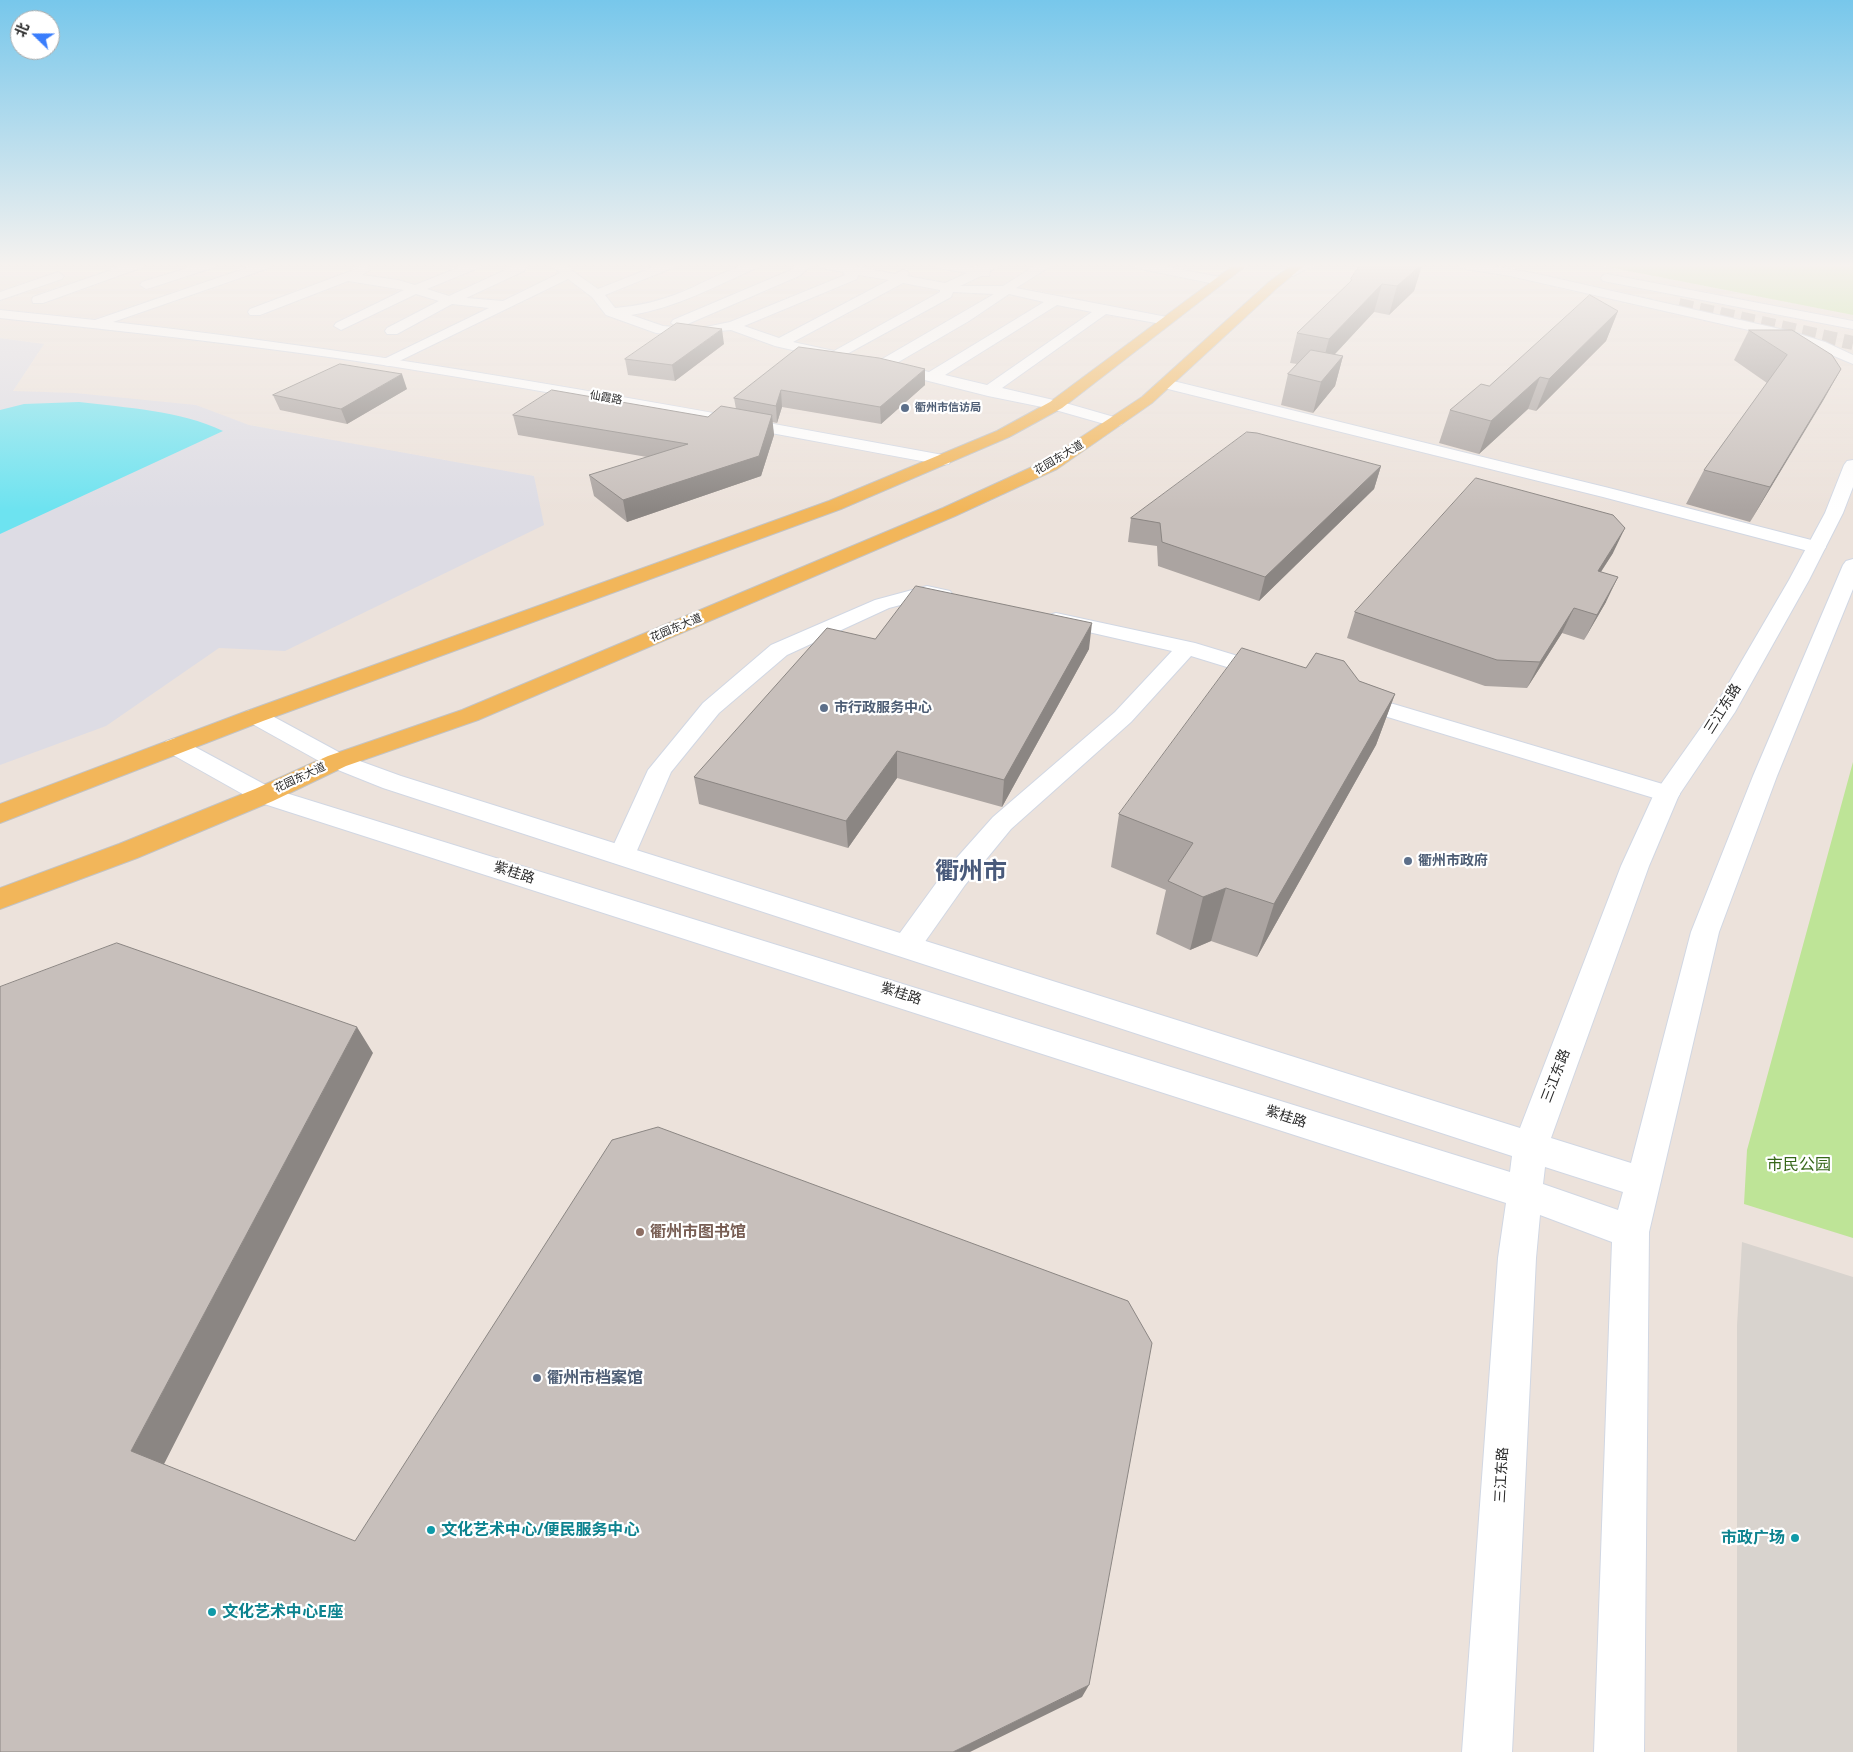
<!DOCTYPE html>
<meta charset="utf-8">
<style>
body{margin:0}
#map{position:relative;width:1853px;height:1752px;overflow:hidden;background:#ece2db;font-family:"Open Sans","Noto Sans SC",sans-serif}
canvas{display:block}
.north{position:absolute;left:10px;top:10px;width:50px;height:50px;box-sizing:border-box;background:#fff;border:1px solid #aaa;border-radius:50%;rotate:292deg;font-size:14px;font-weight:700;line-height:20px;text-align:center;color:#2a2a2a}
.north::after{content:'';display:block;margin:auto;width:18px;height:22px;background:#397dfc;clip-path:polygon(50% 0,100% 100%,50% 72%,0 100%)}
</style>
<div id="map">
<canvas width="1853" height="1752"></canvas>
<div class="north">北</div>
</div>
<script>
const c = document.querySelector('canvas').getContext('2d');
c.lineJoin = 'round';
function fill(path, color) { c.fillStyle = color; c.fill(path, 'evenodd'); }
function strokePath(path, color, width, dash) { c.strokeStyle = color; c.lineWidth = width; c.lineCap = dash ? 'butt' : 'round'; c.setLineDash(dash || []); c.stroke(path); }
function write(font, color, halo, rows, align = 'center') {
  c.font = font + ' "Open Sans","Noto Sans SC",sans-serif'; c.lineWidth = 4.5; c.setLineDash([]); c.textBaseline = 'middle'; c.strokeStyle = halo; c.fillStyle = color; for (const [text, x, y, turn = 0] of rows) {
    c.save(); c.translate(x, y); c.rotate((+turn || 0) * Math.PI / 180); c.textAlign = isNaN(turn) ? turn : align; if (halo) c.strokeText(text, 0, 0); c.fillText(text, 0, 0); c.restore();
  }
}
fill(new Path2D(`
 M 0,338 L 44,344 L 13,391 L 75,393 L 196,405 L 249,425 L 534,476 L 544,525 L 285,651 L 219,648 L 106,726 L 0,765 Z`), '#dddce4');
fill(new Path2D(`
 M 1598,265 L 1853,265 L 1853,315 Z
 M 1853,762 L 1853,1238 L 1744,1204 L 1747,1150 Z`), '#bee497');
fill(new Path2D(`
 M 1742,1242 L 1853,1277 L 1853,1752 L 1737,1752 L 1737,1325 Z`), '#d8d3ce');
fill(new Path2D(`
 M 79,402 C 127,408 179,410 223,431 L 0,534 L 0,410 L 24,404 Z`), '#6de3f0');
strokePath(new Path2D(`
 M 1679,305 L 1853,343`), '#c5bdb8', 14, [14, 7]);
const minor = new Path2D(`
 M 126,265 L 142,265 L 140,268 L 43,303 L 33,303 L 32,300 L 33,297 Z
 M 197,265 L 214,265 L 212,268 L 150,288 L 146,289 L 140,285 L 142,282 Z
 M 465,265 L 480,265 L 478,268 L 427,289 L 449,296 L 516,265 L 524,265 L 526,268 L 524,271 L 466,298 L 503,301 L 560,273 L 551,265 L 564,265 L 598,289 L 659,265 L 674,265 L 672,268 L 605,295 L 615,308 C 639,306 660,301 682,292 C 707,282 731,265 758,265 L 756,268 C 716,286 676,308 631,315 L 663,326 L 696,329 L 730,322 L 845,275 L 843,272 L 822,268 L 820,265 L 847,265 L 895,274 L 903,270 L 907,271 L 909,274 L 907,276 L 945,283 L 967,273 L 938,268 L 936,265 L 959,265 L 978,268 L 985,265 L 1000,265 L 990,271 L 989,276 L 981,276 L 960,286 L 1003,286 L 1036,265 L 1050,265 L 1048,268 L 1016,288 L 1167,317 L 1174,321 L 1167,325 L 1106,314 L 1002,388 L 1062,402 L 1121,419 L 1123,422 L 1121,425 L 1115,427 L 1052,409 L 988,396 L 877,368 L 875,365 L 877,362 L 994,294 L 953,292 L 951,297 L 836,360 L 775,346 L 731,330 L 719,331 L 696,337 L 656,333 L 606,315 L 592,297 L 568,279 L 389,366 L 384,365 L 382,362 L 384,359 L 489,308 L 452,304 L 397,334 L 387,334 L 385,331 L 387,328 L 439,301 L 416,294 L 341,330 L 334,326 L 336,323 L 404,290 L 348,281 L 260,315 L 250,315 L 248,312 L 250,309 L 364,266 L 370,270 L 362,275 L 398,280 L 415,285 ZM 858,275 L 889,280 L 779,338 L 744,326 L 857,279 ZM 903,283 L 940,290 L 940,292 L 834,351 L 793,342 ZM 1009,294 L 1044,302 L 929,372 L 895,364 L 969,321 ZM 1057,305 L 1092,312 L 987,385 L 945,375 Z
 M 799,265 L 812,265 L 799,276 L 683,326 L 678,327 L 671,323 L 673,320 L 791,270 Z
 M 1135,265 L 1157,265 L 1220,277 L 1226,281 L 1220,285 L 1141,269 Z
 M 58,272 L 64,276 L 62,279 L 0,300 L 0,292 Z
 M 1165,379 L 1609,488 L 1823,543 L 1826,547 L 1823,551 L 1816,553 L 1603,497 L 1160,387 L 1157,384 L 1160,381 Z
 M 927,586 L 950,591 L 953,595 L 950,599 L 943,601 L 927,598 L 889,608 L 787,655 L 719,713 L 671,772 L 632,862 L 622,864 L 612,862 L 609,855 L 648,770 L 703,703 L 771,645 L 875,600 Z
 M 1056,613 L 1195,643 L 1274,667 L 1277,672 L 1274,677 L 1266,679 L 1191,656 L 1131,722 L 1011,829 L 965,885 L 917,953 L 907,956 L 897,953 L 892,945 L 897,937 L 945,871 L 993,817 L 1115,712 L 1172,651 L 1049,623 L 1045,619 L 1049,615 Z
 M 1353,692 L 1676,788 L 1680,794 L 1676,800 L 1667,802 L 1345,704 L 1341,699 L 1345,694 Z`);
const tertiary = new Path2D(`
 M 255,265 L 271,265 L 269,268 L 113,322 C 392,353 667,404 943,455 L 949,456 L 951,460 L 949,464 L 943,465 C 759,431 575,395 390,366 C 261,346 130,332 0,318 L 0,310 L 95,320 Z`);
const secondary = new Path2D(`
 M 1299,265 L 1314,265 L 1293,276 L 1285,276 L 1283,273 Z
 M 1460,265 L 1484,265 L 1533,273 L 1793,332 L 1825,342 L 1853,355 L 1853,364 L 1815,348 L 1784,338 L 1510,276 L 1466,269 Z
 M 1607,274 L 1853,321 L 1853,329 L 1603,281 L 1601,278 L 1603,275 Z
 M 1853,460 L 1853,487 L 1843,513 L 1809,580 L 1735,712 L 1679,795 L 1649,866 L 1551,1138 L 1631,1163 L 1691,932 L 1753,776 L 1843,565 L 1846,561 L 1853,559 L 1853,589 L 1777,776 L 1719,932 L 1649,1232 L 1644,1752 L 1594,1752 L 1612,1242 L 1540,1215 L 1536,1258 L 1512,1752 L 1462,1752 L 1498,1258 L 1506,1203 L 255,801 L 166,751 L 163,746 L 166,741 L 175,738 L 184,741 L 273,789 L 1510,1172 L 1512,1156 L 383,788 L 328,766 L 247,721 L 243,716 L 247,711 L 255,709 L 263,711 L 346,756 L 401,776 L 1520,1128 L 1621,866 L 1654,794 L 1712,712 L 1789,580 L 1825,513 L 1844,465 L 1847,461 ZM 1545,1167 L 1623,1192 L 1618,1210 L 1543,1184 Z`);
const primary = new Path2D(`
 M 1234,265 L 1247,265 L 1062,408 L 1009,437 L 841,509 L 263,721 L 0,823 L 0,804 L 247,711 L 829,501 L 997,431 L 1050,402 Z
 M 1292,265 L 1305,265 L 1277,288 L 1152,403 L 1057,469 L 955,516 L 478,720 L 346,766 L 273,801 L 137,858 L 0,909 L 0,888 L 119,844 L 255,789 L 328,756 L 462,710 L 943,508 L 1045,461 L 1142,397 L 1269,282 Z`);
strokePath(minor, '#d1d7e3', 2);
strokePath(tertiary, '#d1d7e3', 2);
strokePath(secondary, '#d1d7e3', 2);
strokePath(primary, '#c3c3c3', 2);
fill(minor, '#fff');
fill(tertiary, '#fff');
fill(secondary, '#fff');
fill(primary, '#f2b65a');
fill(new Path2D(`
 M 1422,265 L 1414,291 L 1389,315 L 1374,312 L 1335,354 L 1343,356 L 1335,386 L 1313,413 L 1281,405 L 1288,374 L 1297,364 L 1290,363 L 1297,333 L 1350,282 L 1351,279 Z
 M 1618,311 L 1606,341 L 1536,411 L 1528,409 L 1479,454 L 1439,443 L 1450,410 L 1489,386 Z
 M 1749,330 L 1841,369 L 1750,522 L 1686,504 L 1704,470 L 1767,383 L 1734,360 Z
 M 724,344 L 675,381 L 628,375 L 625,359 Z
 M 799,347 L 925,385 L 881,424 L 782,407 L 777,423 L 772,422 L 774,435 L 761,476 L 627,522 L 594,496 L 589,475 L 647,457 L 518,435 L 513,415 L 708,417 L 736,409 L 734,398 Z
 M 407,389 L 347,424 L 280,410 L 273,395 Z
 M 1381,466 L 1374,489 L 1259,601 L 1158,566 L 1157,546 L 1128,542 L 1131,518 Z
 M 1613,553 L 1601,572 L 1606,602 L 1584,640 L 1562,633 L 1527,688 L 1485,686 L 1347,638 L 1355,612 Z
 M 875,639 L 1089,649 L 1002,807 L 897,778 L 848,848 L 699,804 L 694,777 Z
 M 1306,668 L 1359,681 L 1395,694 L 1376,745 L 1257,957 L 1211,941 L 1190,950 L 1156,934 L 1166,890 L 1111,867 L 1119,814 Z`), '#aba4a1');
fill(new Path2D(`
 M 1422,265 L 1414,291 L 1389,315 L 1397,286 Z
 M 1382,284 L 1374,312 L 1321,369 L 1329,339 Z
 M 1618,311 L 1606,341 L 1536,411 L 1549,379 Z
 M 722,329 L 724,344 L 675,381 L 672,365 Z
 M 1343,356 L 1335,386 L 1313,413 L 1321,382 Z
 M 925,369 L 925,385 L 881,424 L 880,407 Z
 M 1841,369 L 1823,401 L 1750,522 L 1770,487 Z
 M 402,374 L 407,389 L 347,424 L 341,409 Z
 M 1540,377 L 1528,409 L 1479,454 L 1491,421 Z
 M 781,390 L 782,407 L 777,423 L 776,406 Z
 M 772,415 L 774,435 L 761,476 L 627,522 L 623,500 Z
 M 1381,466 L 1374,489 L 1259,601 L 1265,577 Z
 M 1625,528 L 1613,553 L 1585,596 L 1598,571 Z
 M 1618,577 L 1606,602 L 1584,640 L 1597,615 Z
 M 1574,608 L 1562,633 L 1527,688 L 1540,662 Z
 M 1092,623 L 1089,649 L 1002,807 L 1004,780 Z
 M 1395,694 L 1376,745 L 1257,957 L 1274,904 Z
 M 897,751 L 897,778 L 848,848 L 846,821 Z
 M 1226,888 L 1211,941 L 1190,950 L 1203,897 Z
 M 357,1027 L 373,1053 L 161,1470 L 131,1451 Z
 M 1089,1685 L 1082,1697 L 970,1752 L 953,1752 Z`), '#8b8683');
const building = new Path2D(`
 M 1360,265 L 1421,265 L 1397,286 L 1382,284 L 1329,339 L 1297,333 L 1352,280 L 1351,279 Z
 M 1590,295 L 1618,311 L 1549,379 L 1540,377 L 1491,421 L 1450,410 L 1481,384 L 1489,386 Z
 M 677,323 L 722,329 L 672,365 L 625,359 Z
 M 1749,330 L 1792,330 L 1832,355 L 1841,369 L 1770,487 L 1704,470 L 1787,355 Z
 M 799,347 L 879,358 L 925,369 L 880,407 L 781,390 L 776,406 L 734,398 Z
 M 1311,350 L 1343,356 L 1321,382 L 1288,374 Z
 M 340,364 L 402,374 L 341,409 L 273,395 Z
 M 552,390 L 708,417 L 721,406 L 772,415 L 759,456 L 623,500 L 589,475 L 688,444 L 513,415 Z
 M 1247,432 L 1257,433 L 1381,466 L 1265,577 L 1162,542 L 1160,523 L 1131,518 Z
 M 1476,478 L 1613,515 L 1625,528 L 1598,571 L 1618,577 L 1597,615 L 1574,608 L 1540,662 L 1497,660 L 1355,612 Z
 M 916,586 L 1092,623 L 1004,780 L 897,751 L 846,821 L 694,777 L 827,628 L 875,639 Z
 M 1242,648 L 1306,668 L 1316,653 L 1344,661 L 1359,681 L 1395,694 L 1274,904 L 1226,888 L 1203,897 L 1168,881 L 1193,843 L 1119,814 Z
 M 117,943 L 357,1027 L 131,1451 L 355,1541 L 612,1140 L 658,1127 L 1128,1301 L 1152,1343 L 1089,1685 L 953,1752 L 0,1752 L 0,987 Z`);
fill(building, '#c7bfbb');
strokePath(building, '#8b8683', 1);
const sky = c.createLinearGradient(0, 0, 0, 510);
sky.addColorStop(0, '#77c7eb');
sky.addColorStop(0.52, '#f6f2ef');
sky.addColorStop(1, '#f6f2ef00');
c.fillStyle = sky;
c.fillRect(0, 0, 1853, 510);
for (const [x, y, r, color] of [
 [905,408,5,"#5c6f8a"],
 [824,708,5,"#5c6f8a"],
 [1408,861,5,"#5c6f8a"],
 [640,1232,5,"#8d6e63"],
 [537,1378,5,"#5c6f8a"],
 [431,1530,5,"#0f9aa8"],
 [1795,1538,5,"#0f9aa8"],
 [212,1612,5,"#0f9aa8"]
]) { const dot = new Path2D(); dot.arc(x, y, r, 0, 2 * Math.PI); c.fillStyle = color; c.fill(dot); strokePath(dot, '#fff', 2); }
write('11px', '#2a2a2a', '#fff', [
 ["仙霞路",606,398,10],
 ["花园东大道",1059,458,-31],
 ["花园东大道",676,628,-23],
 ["花园东大道",300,778,-25]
]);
write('bold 11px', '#4e5e75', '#fff', [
 ["衢州市信访局",915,408]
], 'left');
write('bold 14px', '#4e5e75', '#fff', [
 ["市行政服务中心",834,708],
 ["衢州市政府",1418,861]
], 'left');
write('14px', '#2a2a2a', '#fff', [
 ["三江东路",1723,709,-58],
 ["紫桂路",514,873,18],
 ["紫桂路",901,994,18],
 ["三江东路",1556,1076,-69],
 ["紫桂路",1286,1117,18],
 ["三江东路",1502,1475,-87]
]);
write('16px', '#366719', '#fff', [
 ["市民公园",1799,1165]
]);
write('bold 16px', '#785e54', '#fff', [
 ["衢州市图书馆",650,1232]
], 'left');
write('bold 16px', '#4e5e75', '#fff', [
 ["衢州市档案馆",547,1378]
], 'left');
write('bold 16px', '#0d838f', '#fff', [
 ["文化艺术中心/便民服务中心",441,1530],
 ["市政广场",1785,1538,"right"],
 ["文化艺术中心E座",222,1612]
], 'left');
write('bold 24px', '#495a7b', '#fff', [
 ["衢州市",971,872]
]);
</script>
